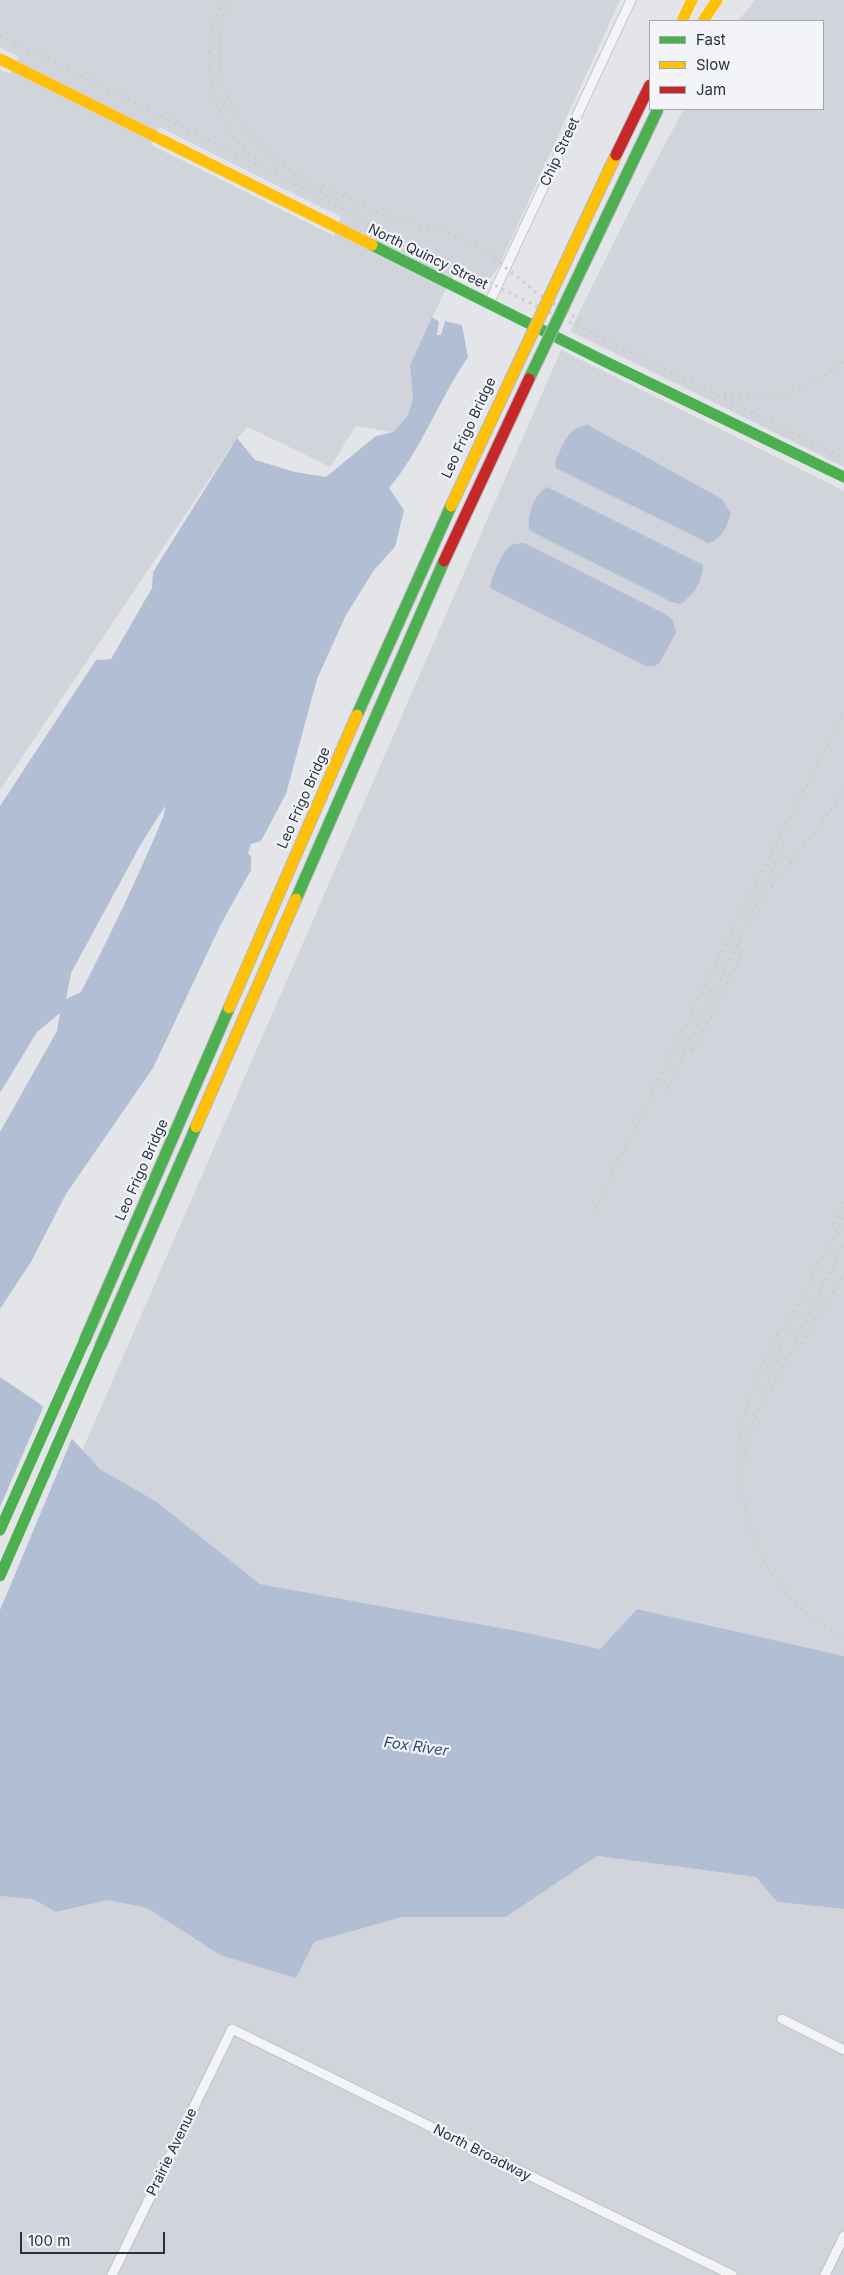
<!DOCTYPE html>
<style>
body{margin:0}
#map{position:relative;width:844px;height:2275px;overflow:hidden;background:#e4e5e9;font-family:Inter,sans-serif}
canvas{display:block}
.legend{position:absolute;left:649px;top:20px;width:175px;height:90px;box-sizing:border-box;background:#f2f4f8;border:1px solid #a2a6b0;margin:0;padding:6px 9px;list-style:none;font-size:15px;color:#2a3043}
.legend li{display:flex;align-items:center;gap:10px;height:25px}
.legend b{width:25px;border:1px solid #a2a6b0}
.scale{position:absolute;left:20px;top:2232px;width:145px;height:22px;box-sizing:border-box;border:2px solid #2a3043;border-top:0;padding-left:6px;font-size:15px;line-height:18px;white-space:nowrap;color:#2a3043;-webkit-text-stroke:4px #f2f4f8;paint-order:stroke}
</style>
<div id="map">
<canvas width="844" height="2275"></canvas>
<ul class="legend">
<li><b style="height:6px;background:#4caf50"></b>Fast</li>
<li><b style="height:6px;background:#ffc107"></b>Slow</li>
<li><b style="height:6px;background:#c62828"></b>Jam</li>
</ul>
<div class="scale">100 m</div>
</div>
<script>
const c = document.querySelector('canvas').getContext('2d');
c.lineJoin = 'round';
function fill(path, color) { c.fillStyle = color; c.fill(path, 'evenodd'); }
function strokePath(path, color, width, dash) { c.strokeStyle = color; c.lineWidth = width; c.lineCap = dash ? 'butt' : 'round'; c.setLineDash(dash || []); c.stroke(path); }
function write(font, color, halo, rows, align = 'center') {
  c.font = font + ' Inter,sans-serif'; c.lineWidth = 4.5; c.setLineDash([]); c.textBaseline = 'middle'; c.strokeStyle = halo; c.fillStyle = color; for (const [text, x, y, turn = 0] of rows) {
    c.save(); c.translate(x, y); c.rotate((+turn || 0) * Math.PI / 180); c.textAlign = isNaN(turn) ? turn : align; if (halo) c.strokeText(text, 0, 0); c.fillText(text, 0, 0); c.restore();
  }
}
fill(new Path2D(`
 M 0,0 L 620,0 L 498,268 L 490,279 L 482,285 L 471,283 L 455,274 L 444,293 L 410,365 L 413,398 L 408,415 L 393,432 L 356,426 L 330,467 L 248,427 L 237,438 L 0,790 L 0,70 L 10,74 L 19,57 L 0,47 ZM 159,127 L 341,217 L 334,236 L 151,145 Z
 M 755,0 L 844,0 L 844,467 L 570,331 L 635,200 L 684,109 L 823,109 L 823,21 L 738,21 Z
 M 561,350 L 844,491 L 844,1656 L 637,1609 L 600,1649 L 528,1633 L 260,1584 L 157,1502 L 100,1469 L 82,1451 Z
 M 597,1856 L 756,1877 L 777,1902 L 844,1909 L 844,2275 L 0,2275 L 0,1896 L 33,1898 L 56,1912 L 107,1900 L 147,1908 L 220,1955 L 314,1942 L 402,1917 L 506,1917 Z`), '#d2d4dc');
fill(new Path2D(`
 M 432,317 L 439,322 L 437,335 L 441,335 L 445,321 L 462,325 L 468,357 C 439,399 422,449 389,488 L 404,510 L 395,547 L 374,570 L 346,615 L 317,679 L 286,794 L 261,841 L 251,844 L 248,853 L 251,856 L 251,870 L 221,924 L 153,1068 L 66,1194 L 31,1262 L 0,1309 L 0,1132 L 57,1031 L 60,1013 L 37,1032 L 0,1093 L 0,806 L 96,660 L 111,659 L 152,588 L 153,572 L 237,438 L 255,460 L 295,472 L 326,477 L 376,436 L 393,432 L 408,415 L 413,398 L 410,365 ZM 165,806 L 164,815 C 139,875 111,934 81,992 L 66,999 L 71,973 L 141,844 Z
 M 588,425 L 722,499 L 731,514 C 727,526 721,541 708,543 L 556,468 L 555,462 C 564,444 566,428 588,425 Z
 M 547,487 L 703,565 C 703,580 694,595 681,604 L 671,602 L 529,530 C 527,515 534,494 547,487 Z
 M 524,543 L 665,614 L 673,620 L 676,633 L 660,662 L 655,666 L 646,666 L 490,588 C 491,578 501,554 509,547 C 513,543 519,544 524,543 Z
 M 0,1377 L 40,1404 L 100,1469 L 157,1502 L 260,1584 L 528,1633 L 600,1649 L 637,1609 L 844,1656 L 844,1909 L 777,1902 L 756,1877 L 597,1856 L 506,1917 L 402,1917 L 314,1942 L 296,1978 L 220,1955 L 147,1908 L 107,1900 L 56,1912 L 33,1899 L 0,1896 Z`), '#b2bed4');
fill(new Path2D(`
 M 44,1405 L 73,1436 L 0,1610 L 0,1507 Z`), '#e4e5e9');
const street = new Path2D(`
 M 489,303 L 631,0
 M 782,2019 L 844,2050
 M 112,2275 L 232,2029 L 732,2275
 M 825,2275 L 844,2236`);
strokePath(street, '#c2c3c7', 11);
strokePath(street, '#f3f4f6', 9);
strokePath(new Path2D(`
 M 372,245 L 604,361 L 844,477
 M 0,1530 L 84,1342
 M 0,1576 L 100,1347`), '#4caf50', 11);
strokePath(new Path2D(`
 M 682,21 L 692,0
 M 703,21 L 717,0
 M 0,59 L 372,245`), '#ffc107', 11);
strokePath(new Path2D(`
 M 227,0 C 207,77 227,124 290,170 C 303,179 315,189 329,196
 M 220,7 C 197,59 212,125 257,161
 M 0,35 L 209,140 L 381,229 L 844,458
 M 322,185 L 381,214 L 448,233 L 468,242 L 489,254 L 537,293 L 585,323
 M 724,394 C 770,404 809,391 844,362
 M 771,887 L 821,824 L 844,791
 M 691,1050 L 702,1035 L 741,955
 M 664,1095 L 769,880 L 785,840
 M 592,1215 L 747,901 L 844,713
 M 844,1217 C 823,1259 798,1301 780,1346 C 775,1359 772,1372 767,1385 C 756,1415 743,1448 743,1480 C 743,1550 785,1605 844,1638
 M 833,1224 L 844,1202
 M 797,1350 L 818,1320 L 844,1272
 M 772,1388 L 844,1244
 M 739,1471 C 734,1421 757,1375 779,1332`), '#cccdd1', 3, [2.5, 5]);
const fastBridge = new Path2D(`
 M 529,379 L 658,109
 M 357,715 L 451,506
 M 296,899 L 444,561
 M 84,1342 L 229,1008
 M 100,1347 L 196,1127`);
const slowBridge = new Path2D(`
 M 451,506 L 616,155
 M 229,1008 L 357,715
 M 196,1127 L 296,899`);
const jamBridge = new Path2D(`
 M 616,155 L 650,85
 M 444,561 L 529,379`);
strokePath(fastBridge, '#b6b8be', 13, []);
strokePath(slowBridge, '#b6b8be', 13, []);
strokePath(jamBridge, '#b6b8be', 13, []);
strokePath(fastBridge, '#4caf50', 11);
strokePath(slowBridge, '#ffc107', 11);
strokePath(jamBridge, '#c62828', 11);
write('14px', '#2a3043', '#f2f4f8', [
 ["Chip Street",560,152,-65],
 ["North Quincy Street",428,257,26],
 ["Leo Frigo Bridge",469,428,-65],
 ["Leo Frigo Bridge",304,798,-66],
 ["Leo Frigo Bridge",142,1170,-66],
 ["Prairie Avenue",172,2152,-64],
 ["North Broadway",482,2153,27]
]);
write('italic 15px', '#334878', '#f2f4f8', [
 ["Fox River",416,1747,8]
]);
</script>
